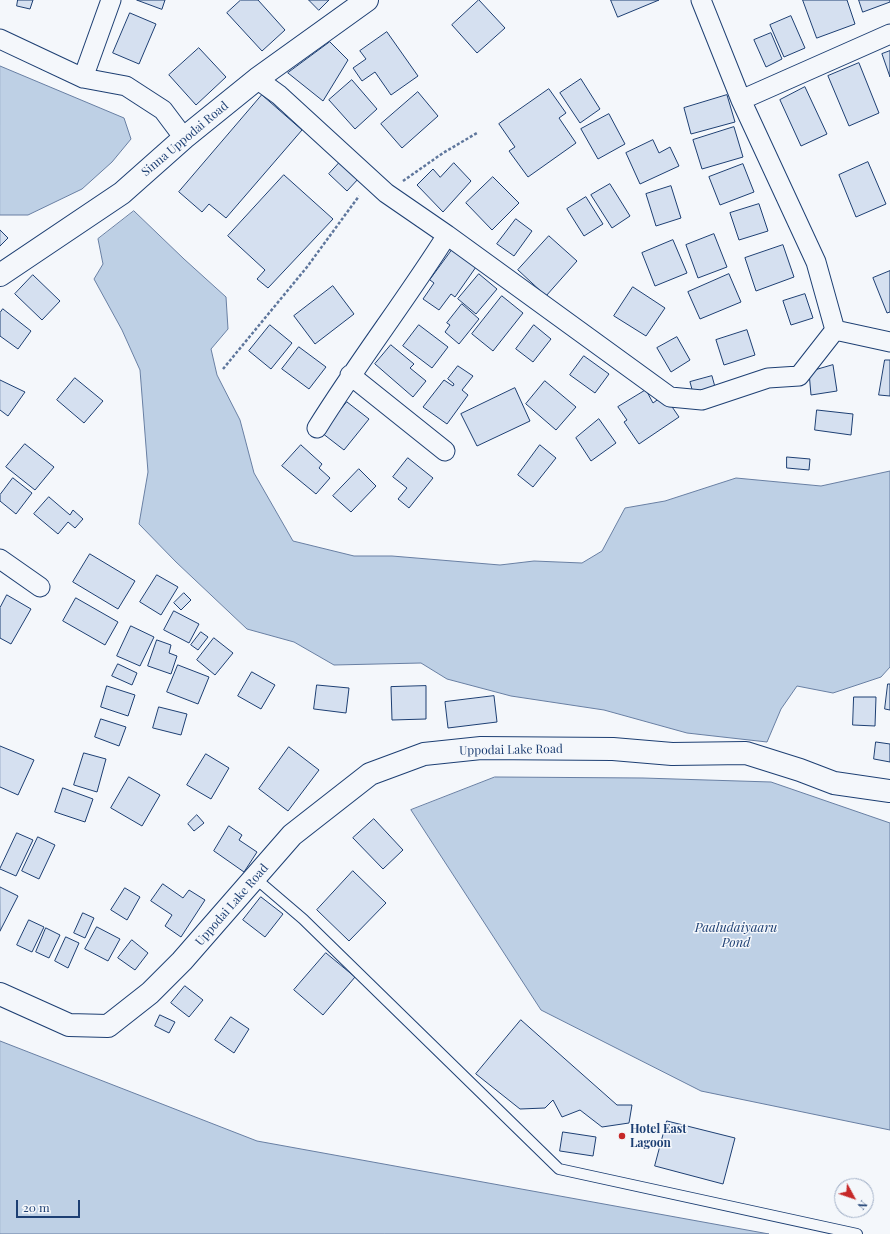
<!DOCTYPE html>
<style>
body{margin:0}
#map{position:relative;width:890px;height:1234px;overflow:hidden;background:#f4f7fb;font-family:"Playfair Display",serif}
canvas{display:block}
.north{position:absolute;left:834px;top:1178px;width:40px;height:40px;box-sizing:border-box;background:#f4f7fb;border:1px solid #9eadc5;border-radius:50%;rotate:130deg;font-size:11px;font-weight:700;line-height:16px;text-align:center;color:#1d3f73}
.north::after{content:'';display:block;margin:auto;width:14px;height:18px;background:#c62828;clip-path:polygon(50% 0,100% 100%,50% 72%,0 100%)}
.scale{position:absolute;left:16px;top:1200px;width:64px;height:18px;box-sizing:border-box;border:2px solid #1d3f73;border-top:0;padding-left:5px;font-size:12px;line-height:14px;white-space:nowrap;color:#1d3f73;-webkit-text-stroke:3px #f4f7fb;paint-order:stroke}
</style>
<div id="map">
<canvas width="890" height="1234"></canvas>
<div class="north">N</div>
<div class="scale">20 m</div>
</div>
<script>
const c = document.querySelector('canvas').getContext('2d');
c.lineJoin = 'round';
function fill(path, color) { c.fillStyle = color; c.fill(path, 'evenodd'); }
function strokePath(path, color, width, dash) { c.strokeStyle = color; c.lineWidth = width; c.lineCap = dash ? 'butt' : 'round'; c.setLineDash(dash || []); c.stroke(path); }
function write(font, color, halo, rows, align = 'center') {
  c.font = font + ' "Playfair Display",serif'; c.lineWidth = 3; c.setLineDash([]); c.textBaseline = 'middle'; c.strokeStyle = halo; c.fillStyle = color; for (const [text, x, y, turn = 0] of rows) {
    c.save(); c.translate(x, y); c.rotate((+turn || 0) * Math.PI / 180); c.textAlign = isNaN(turn) ? turn : align; if (halo) c.strokeText(text, 0, 0); c.fillText(text, 0, 0); c.restore();
  }
}
const water = new Path2D(`
 M 0,66 L 124,118 L 131,139 L 112,162 L 82,189 L 28,215 L 0,215 Z
 M 134,211 L 184,259 L 226,297 L 228,329 L 211,349 L 217,375 L 240,420 L 254,473 L 293,541 L 354,556 L 392,556 L 500,565 L 534,561 L 582,563 L 602,551 L 625,508 L 665,501 L 736,478 L 821,486 L 890,471 L 890,667 L 881,677 L 833,693 L 797,686 L 781,709 L 767,742 L 687,733 L 604,710 L 511,696 L 447,679 L 421,663 L 334,665 L 294,642 L 247,629 L 176,562 L 139,524 L 148,472 L 140,370 L 122,330 L 94,279 L 103,264 L 98,239 Z
 M 495,777 L 643,778 L 771,782 L 890,823 L 890,1130 L 701,1091 L 541,1010 L 411,810 Z
 M 0,1041 L 257,1141 L 769,1234 L 0,1234 Z`);
fill(water, '#bed0e5');
strokePath(water, '#687fa3', 1);
const building = new Path2D(`
 M 18,0 L 33,0 L 30,9 L 17,6 Z
 M 137,0 L 165,0 L 162,9 Z
 M 241,0 L 258,0 L 285,30 L 262,51 L 227,13 Z
 M 309,0 L 329,0 L 319,10 Z
 M 479,0 L 505,28 L 477,53 L 452,25 Z
 M 611,0 L 659,0 L 618,17 Z
 M 803,0 L 847,0 L 855,24 L 817,38 Z
 M 859,0 L 890,0 L 890,2 L 863,12 Z
 M 130,13 L 156,24 L 139,64 L 113,53 Z
 M 791,16 L 805,48 L 784,57 L 770,25 Z
 M 387,32 L 418,76 L 391,95 L 375,72 L 362,81 L 353,68 L 366,59 L 360,51 Z
 M 771,33 L 782,59 L 766,67 L 754,40 Z
 M 330,42 L 348,60 L 323,101 L 288,73 Z
 M 199,48 L 226,77 L 196,105 L 169,75 Z
 M 890,51 L 890,77 L 882,54 Z
 M 859,63 L 879,113 L 849,126 L 828,76 Z
 M 581,79 L 600,109 L 580,123 L 560,93 Z
 M 352,80 L 377,109 L 355,129 L 329,100 Z
 M 805,87 L 827,134 L 801,146 L 780,100 Z
 M 549,89 L 566,113 L 559,118 L 576,143 L 528,177 L 509,151 L 515,147 L 499,124 Z
 M 418,92 L 438,116 L 402,148 L 381,124 Z
 M 262,95 L 302,130 L 226,218 L 209,204 L 202,212 L 179,192 Z
 M 727,95 L 735,122 L 691,134 L 684,108 Z
 M 609,114 L 625,144 L 598,159 L 581,129 Z
 M 734,127 L 743,157 L 702,169 L 693,140 Z
 M 653,140 L 659,153 L 670,147 L 679,166 L 640,184 L 626,153 Z
 M 341,161 L 359,178 L 347,191 L 329,174 Z
 M 868,162 L 886,204 L 856,217 L 839,175 Z
 M 454,163 L 471,181 L 443,212 L 417,185 L 433,169 L 440,177 Z
 M 743,164 L 754,192 L 720,205 L 709,177 Z
 M 284,175 L 333,219 L 268,288 L 257,279 L 265,270 L 228,236 Z
 M 493,177 L 519,203 L 492,230 L 466,203 Z
 M 610,184 L 630,216 L 612,228 L 591,195 Z
 M 671,186 L 681,218 L 656,226 L 646,194 Z
 M 586,197 L 603,224 L 584,236 L 567,209 Z
 M 759,204 L 768,231 L 739,240 L 730,213 Z
 M 516,219 L 532,231 L 514,256 L 497,244 Z
 M 0,230 L 8,238 L 0,246 Z
 M 714,234 L 727,267 L 698,278 L 686,245 Z
 M 549,236 L 577,261 L 546,296 L 518,270 Z
 M 673,240 L 687,273 L 655,286 L 642,253 Z
 M 783,245 L 794,277 L 756,291 L 745,258 Z
 M 452,250 L 476,267 L 455,297 L 451,294 L 439,310 L 423,299 L 434,283 L 430,280 Z
 M 890,271 L 890,312 L 887,313 L 873,278 Z
 M 479,274 L 497,289 L 476,314 L 458,299 Z
 M 729,274 L 741,302 L 700,319 L 688,292 Z
 M 33,275 L 60,301 L 42,320 L 15,294 Z
 M 333,286 L 354,314 L 315,344 L 294,316 Z
 M 633,287 L 665,308 L 646,336 L 614,316 Z
 M 805,294 L 813,318 L 791,325 L 783,301 Z
 M 502,296 L 523,313 L 493,351 L 472,334 Z
 M 462,304 L 479,319 L 459,344 L 445,332 L 450,325 L 447,323 Z
 M 3,309 L 31,331 L 18,349 L 0,336 L 0,313 Z
 M 270,325 L 292,343 L 271,369 L 249,351 Z
 M 419,325 L 448,347 L 432,368 L 403,346 Z
 M 534,325 L 551,339 L 533,362 L 516,349 Z
 M 747,330 L 755,355 L 724,365 L 716,340 Z
 M 677,337 L 690,360 L 671,372 L 657,348 Z
 M 391,345 L 414,364 L 410,368 L 426,381 L 413,397 L 375,364 Z
 M 299,347 L 326,367 L 309,389 L 282,369 Z
 M 584,356 L 609,374 L 595,393 L 570,375 Z
 M 885,360 L 890,360 L 890,396 L 879,395 Z
 M 833,365 L 837,391 L 811,395 L 809,372 Z
 M 458,366 L 473,376 L 462,390 L 468,395 L 447,424 L 423,407 L 444,380 L 453,386 L 454,384 L 448,379 Z
 M 712,376 L 715,387 L 693,393 L 690,382 Z
 M 75,378 L 103,401 L 84,423 L 57,400 Z
 M 0,380 L 25,392 L 8,416 L 0,410 Z
 M 545,381 L 576,407 L 556,430 L 526,404 Z
 M 515,388 L 530,421 L 477,446 L 461,414 Z
 M 646,390 L 653,403 L 664,395 L 679,417 L 639,444 L 624,422 L 627,420 L 618,407 Z
 M 347,402 L 369,419 L 344,450 L 322,433 Z
 M 817,410 L 853,414 L 851,435 L 815,430 Z
 M 599,419 L 616,443 L 591,461 L 576,438 Z
 M 25,444 L 54,467 L 35,490 L 6,467 Z
 M 301,445 L 322,464 L 319,468 L 330,478 L 316,494 L 282,466 Z
 M 540,445 L 556,458 L 533,487 L 518,475 Z
 M 787,457 L 810,459 L 809,470 L 787,468 Z
 M 408,458 L 433,478 L 409,508 L 398,499 L 407,488 L 393,477 Z
 M 359,469 L 376,486 L 351,512 L 333,496 Z
 M 13,478 L 32,493 L 16,514 L 0,501 L 0,495 Z
 M 49,497 L 70,515 L 73,510 L 83,519 L 75,528 L 68,522 L 58,534 L 34,514 Z
 M 90,554 L 135,581 L 118,609 L 73,582 Z
 M 157,575 L 178,587 L 161,615 L 140,602 Z
 M 184,593 L 191,600 L 181,610 L 174,603 Z
 M 7,595 L 31,609 L 11,644 L 0,638 L 0,608 Z
 M 76,598 L 118,622 L 105,645 L 63,621 Z
 M 174,611 L 199,624 L 189,643 L 164,630 Z
 M 131,626 L 154,637 L 140,666 L 117,656 Z
 M 201,632 L 208,637 L 198,650 L 191,645 Z
 M 214,638 L 233,653 L 215,675 L 197,660 Z
 M 157,640 L 171,645 L 169,653 L 177,656 L 171,674 L 148,666 Z
 M 118,664 L 137,673 L 132,685 L 112,676 Z
 M 178,665 L 209,677 L 198,704 L 167,692 Z
 M 252,672 L 275,685 L 261,709 L 238,696 Z
 M 888,684 L 890,684 L 890,710 L 885,709 Z
 M 317,685 L 349,688 L 346,713 L 314,709 Z
 M 107,686 L 135,695 L 128,716 L 101,707 Z
 M 426,686 L 426,719 L 392,720 L 391,687 Z
 M 494,696 L 497,722 L 448,728 L 445,702 Z
 M 854,697 L 876,697 L 875,726 L 853,725 Z
 M 159,707 L 187,714 L 181,735 L 153,728 Z
 M 101,719 L 126,727 L 119,746 L 95,737 Z
 M 876,742 L 890,744 L 890,762 L 874,759 Z
 M 0,746 L 34,760 L 18,795 L 0,787 Z
 M 289,747 L 319,770 L 288,811 L 259,789 Z
 M 84,753 L 106,759 L 97,792 L 74,785 Z
 M 206,754 L 229,768 L 211,799 L 187,785 Z
 M 129,777 L 160,795 L 142,826 L 111,808 Z
 M 63,788 L 93,799 L 85,822 L 55,812 Z
 M 197,815 L 204,823 L 194,831 L 188,824 Z
 M 374,819 L 403,850 L 383,869 L 353,838 Z
 M 229,826 L 242,835 L 239,840 L 257,852 L 244,872 L 214,851 Z
 M 17,833 L 33,840 L 16,876 L 0,869 Z
 M 38,837 L 55,845 L 39,879 L 22,871 Z
 M 353,871 L 386,903 L 349,941 L 317,910 Z
 M 163,884 L 183,898 L 189,890 L 205,900 L 181,937 L 165,926 L 172,915 L 151,901 Z
 M 0,887 L 18,896 L 0,931 Z
 M 125,888 L 140,897 L 127,920 L 111,910 Z
 M 261,897 L 283,914 L 265,937 L 243,920 Z
 M 83,913 L 94,918 L 85,938 L 74,933 Z
 M 29,920 L 44,927 L 32,952 L 17,945 Z
 M 97,927 L 120,939 L 108,961 L 85,949 Z
 M 46,928 L 60,935 L 49,958 L 36,952 Z
 M 66,937 L 79,943 L 68,968 L 55,961 Z
 M 132,940 L 148,953 L 135,970 L 118,958 Z
 M 326,953 L 355,977 L 323,1015 L 294,990 Z
 M 185,986 L 203,1000 L 189,1017 L 171,1003 Z
 M 160,1015 L 175,1022 L 169,1033 L 155,1026 Z
 M 231,1017 L 249,1029 L 234,1053 L 215,1040 Z
 M 521,1020 L 617,1105 L 632,1105 L 629,1123 L 602,1127 L 580,1110 L 562,1117 L 553,1100 L 545,1108 L 520,1109 L 476,1074 Z
 M 667,1121 L 735,1138 L 723,1184 L 655,1166 Z
 M 563,1132 L 596,1137 L 593,1156 L 560,1151 Z`);
fill(building, '#d5e0f0');
strokePath(building, '#1d3f73', 1);
const service = new Path2D(`
 M 255,878 L 303,919 L 559,1169 L 857,1234`);
const minor = new Path2D(`
 M 701,0 L 741,100 L 816,262 L 835,330
 M 0,39 L 83,78 L 126,86 L 163,110 L 184,138
 M 83,78 L 111,0
 M 257,79 L 279,95 L 386,193 L 447,235 L 670,397 L 702,400 L 768,378 L 799,376 L 835,330
 M 741,100 L 890,34
 M 835,330 L 890,342
 M 350,375 L 445,451
 M 317,428 C 358,362 406,300 447,235
 M 0,559 L 40,587`);
const tertiary = new Path2D(`
 M 0,275 L 122,193 L 184,138 L 257,79 L 367,0
 M 0,994 L 69,1025 L 108,1026 L 150,993 L 182,961 L 292,835 L 370,774 L 424,754 L 481,748 L 613,749 L 672,754 L 746,753 L 800,770 L 834,783 L 890,791`);
strokePath(service, '#1d3f73', 12);
strokePath(minor, '#1d3f73', 21);
strokePath(tertiary, '#1d3f73', 24);
strokePath(new Path2D(`
 M 403,181 L 443,153 L 477,133
 M 223,369 L 307,267 L 359,196`), '#5e769c', 2.5, [3, 2]);
strokePath(service, '#f4f7fb', 10);
strokePath(minor, '#f4f7fb', 19);
strokePath(tertiary, '#f4f7fb', 22);
for (const [x, y, r, color] of [
 [622,1136,4,"#c62828"]
]) { const dot = new Path2D(); dot.arc(x, y, r, 0, 2 * Math.PI); c.fillStyle = color; c.fill(dot); strokePath(dot, '#f4f7fb', 1.5); }
write('12px', '#1d3f73', '#f4f7fb', [
 ["Sinna Uppodai Road",185,139,-40],
 ["Uppodai Lake Road",511,750,-1],
 ["Uppodai Lake Road",232,905,-49]
]);
write('bold 12px', '#1d3f73', '#f4f7fb', [
 ["Hotel East",630,1129],
 ["Lagoon",630,1143]
], 'left');
write('italic 13px', '#1d3f73', '#f4f7fb', [
 ["Paaludaiyaaru",736,928],
 ["Pond",736,943]
]);
</script>
